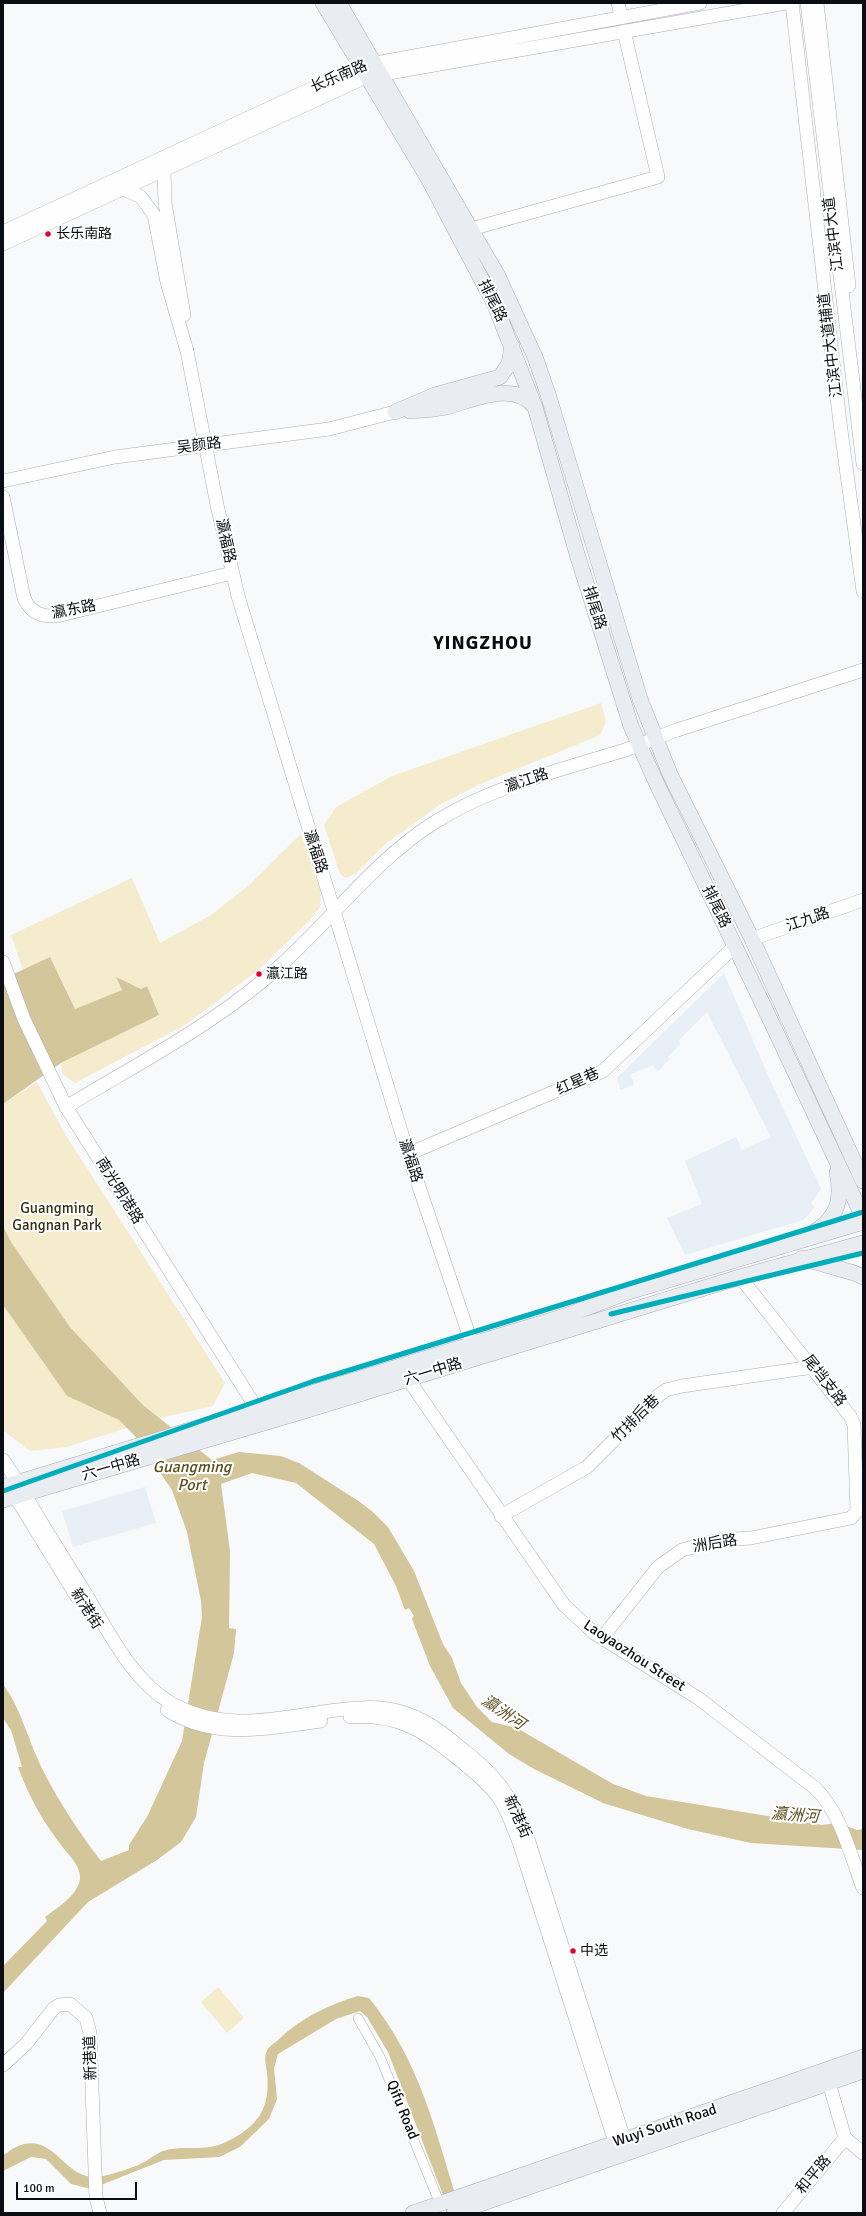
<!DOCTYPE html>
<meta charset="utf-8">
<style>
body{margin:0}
#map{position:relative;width:866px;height:2216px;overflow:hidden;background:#f7f9fb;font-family:Signika,sans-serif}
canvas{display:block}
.frame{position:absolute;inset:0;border:4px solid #0a0e13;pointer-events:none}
.scale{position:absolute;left:16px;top:2182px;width:121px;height:18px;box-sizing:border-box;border:2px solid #0a0e13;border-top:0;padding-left:5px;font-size:12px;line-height:14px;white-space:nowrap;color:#0a0e13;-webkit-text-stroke:3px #fff;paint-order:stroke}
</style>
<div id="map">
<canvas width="866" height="2216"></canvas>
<div class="frame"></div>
<div class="scale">100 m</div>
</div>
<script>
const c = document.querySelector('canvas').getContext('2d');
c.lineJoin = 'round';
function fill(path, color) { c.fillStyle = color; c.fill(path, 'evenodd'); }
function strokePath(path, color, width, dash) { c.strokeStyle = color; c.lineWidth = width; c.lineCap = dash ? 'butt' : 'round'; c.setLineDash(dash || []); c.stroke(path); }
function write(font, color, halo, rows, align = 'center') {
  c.font = font + ' Signika,"Noto Sans SC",sans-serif'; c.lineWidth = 4; c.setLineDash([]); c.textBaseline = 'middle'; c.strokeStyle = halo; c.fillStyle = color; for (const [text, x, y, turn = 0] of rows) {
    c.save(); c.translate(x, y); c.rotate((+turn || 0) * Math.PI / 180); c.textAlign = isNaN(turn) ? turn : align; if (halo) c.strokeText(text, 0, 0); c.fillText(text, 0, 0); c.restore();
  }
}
fill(new Path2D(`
 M 724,973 L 770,1080 L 821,1189 L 811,1203 L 814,1207 L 812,1211 L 803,1220 L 685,1255 L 667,1218 L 702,1204 L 685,1161 L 736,1137 L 742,1150 L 771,1137 L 707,1012 L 678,1041 L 680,1044 L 668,1057 L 670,1059 L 658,1071 L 653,1065 L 631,1074 L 634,1085 L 620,1090 L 617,1078 Z
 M 145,1487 L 156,1523 L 73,1547 L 62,1511 Z`), '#e8eff7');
fill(new Path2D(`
 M 601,703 L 606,722 L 600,735 L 478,785 L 441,804 L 384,845 L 355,874 L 345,878 L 340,874 L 324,825 L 336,807 L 392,776 Z
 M 301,834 L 321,892 L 320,907 L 310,920 L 257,971 L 185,1025 L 75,1083 L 62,1074 L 61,1063 L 159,1015 L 147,986 L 141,989 L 117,978 L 122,990 L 75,1009 L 50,957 L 23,970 L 11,935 L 132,878 L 160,943 L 211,915 L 248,886 Z
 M 37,1082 L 65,1134 L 225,1383 L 213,1406 L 160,1418 L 143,1405 L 70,1327 L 11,1242 L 3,1226 L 3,1104 Z
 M 3,1305 L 67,1396 L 119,1420 L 127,1428 L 67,1447 L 30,1451 L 4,1431 Z
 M 218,1987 L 244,2018 L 227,2033 L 201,2002 Z`), '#f5ecce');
fill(new Path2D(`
 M 50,957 L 75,1009 L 122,990 L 116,977 L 141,989 L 147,986 L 159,1015 L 61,1063 L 3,1104 L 3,979 Z
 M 3,1226 L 11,1242 L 70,1327 L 143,1405 L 212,1460 L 239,1452 L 281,1456 L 299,1463 L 360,1502 L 374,1513 L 388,1527 L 414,1571 L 443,1644 L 452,1658 L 461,1683 L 477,1707 L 492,1722 L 517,1728 L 613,1784 L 646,1796 L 822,1825 L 838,1823 L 857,1830 L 863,1829 L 863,1850 L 751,1843 L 688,1829 L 603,1803 L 534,1769 L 509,1754 L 453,1708 L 430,1666 L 412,1619 L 414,1616 L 409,1608 L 405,1610 L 396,1586 L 374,1544 L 296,1483 L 252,1473 L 221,1484 L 230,1551 L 229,1628 L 236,1629 L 234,1653 L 204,1763 L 196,1817 L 181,1842 L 157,1860 L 88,1902 L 3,1993 L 3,1966 L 47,1921 L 45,1917 C 57,1908 78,1895 80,1879 C 81,1867 71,1858 65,1850 C 43,1822 31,1801 18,1767 L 22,1767 L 11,1730 L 3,1718 L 3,1684 C 20,1707 27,1736 39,1762 C 53,1793 80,1834 101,1861 L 129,1850 L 129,1845 L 148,1815 L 182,1741 L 202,1617 L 201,1601 L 187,1532 L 172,1490 L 134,1435 L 119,1420 L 67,1396 L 3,1305 Z
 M 358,1996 L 369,1998 C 422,2063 436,2135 461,2213 L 450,2213 L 388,2052 L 367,2017 L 360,2011 L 336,2019 L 278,2054 L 274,2068 L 277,2099 L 269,2119 L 240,2147 L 219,2157 L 164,2160 L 91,2189 L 71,2184 L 46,2159 L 31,2157 L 3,2171 L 3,2155 C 8,2153 11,2149 16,2147 C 51,2131 61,2172 90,2177 C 100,2179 130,2169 140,2164 C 148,2161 155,2154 163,2151 C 183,2144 204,2153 226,2142 C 257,2127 271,2109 267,2073 C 266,2065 263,2056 268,2049 C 270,2046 276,2042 279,2039 C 301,2018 328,2005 358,1996 Z`), '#d3c69a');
const street = new Path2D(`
 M 358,2018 L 380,2057 L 440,2204`);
const secondary = new Path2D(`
 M 618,3 L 621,16
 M 792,3 L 840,423 L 863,591
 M 807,3 L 863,464
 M 817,3 L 849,286
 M 164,171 L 165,203 L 184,315
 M 124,189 L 141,197 L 154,215 L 167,282 L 187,351 L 217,505 L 238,596 L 408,1154 L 472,1344
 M 471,229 L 658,177 L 624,31
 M 3,232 L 360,66 L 700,3
 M 3,244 L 366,77 L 786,3
 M 3,481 L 115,457 L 329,429 L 395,412
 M 3,497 L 24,598 C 31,614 44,618 61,615 L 232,573
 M 752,939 L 863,900
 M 3,962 L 24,1019 L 66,1107 L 257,1409
 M 66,1107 C 140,1062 218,1023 282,964 C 334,917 376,859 435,822 C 493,786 561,770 625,750 C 643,744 660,736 677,730 C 739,710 801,690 863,670
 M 408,1154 L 603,1071 L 735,946
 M 408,1379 L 564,1605 L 594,1633 L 698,1698 L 815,1788 C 841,1813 850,1854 863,1888
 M 3,1460 L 18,1482
 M 24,1493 C 43,1526 64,1559 84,1591 C 108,1630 131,1680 171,1703 C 225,1734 280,1717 337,1710 C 357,1708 377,1705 398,1711 C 423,1717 442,1732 461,1748 C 495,1774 512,1796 527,1836 L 624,2139
 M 15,1496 L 77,1597
 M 501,1516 L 587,1467 L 659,1395 L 666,1390 L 682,1386 L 813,1367
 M 602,1638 L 658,1567 L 682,1550 L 719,1540 L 751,1538 L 851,1518 L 857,1511 L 854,1425 L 850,1416 L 740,1277
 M 167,1710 C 216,1741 268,1728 321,1721
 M 350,1717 C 396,1713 423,1730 457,1758 C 472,1770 487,1782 499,1798 C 508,1811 513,1827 519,1842 L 615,2142
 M 3,2065 L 26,2044 L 54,2008 L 59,2005 L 70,2004 L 86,2018 L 90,2033 L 96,2197 L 100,2213
 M 829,2083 L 845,2138 L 863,2153
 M 783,2213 L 845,2138`);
const primary = new Path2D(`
 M 323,3 L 429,180 L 495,305 L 535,407 L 577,554 L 631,726 L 655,780 L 768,1015 L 863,1217
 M 339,3 L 498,276 L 535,357 L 548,394 L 640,699 L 670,774 L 752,939 L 863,1181
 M 410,411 C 421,410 434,410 446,407 C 473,400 514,380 535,407
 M 395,412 L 435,395 L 500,377 L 509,364 L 512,346
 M 811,1234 C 837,1219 843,1201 837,1172
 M 802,1258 L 854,1273 L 863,1277
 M 3,1487 L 565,1316 L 628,1292 L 863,1222
 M 3,1500 L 304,1411 L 740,1277 L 863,1243
 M 413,2213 L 863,2057
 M 454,2213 L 863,2071`);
strokePath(street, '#abaeb2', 10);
strokePath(secondary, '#abaeb2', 14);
strokePath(primary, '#a9b0b9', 16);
strokePath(street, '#fefefe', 9);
strokePath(secondary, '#fefefe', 13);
strokePath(primary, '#e9edf2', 15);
strokePath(new Path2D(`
 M 611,1314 L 863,1253
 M 3,1491 L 314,1381 L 863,1212`), '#00adbb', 5);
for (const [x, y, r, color] of [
 [48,234,3.5,"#e4002b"],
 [259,974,3.5,"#e4002b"],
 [573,1951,3.5,"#e4002b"]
]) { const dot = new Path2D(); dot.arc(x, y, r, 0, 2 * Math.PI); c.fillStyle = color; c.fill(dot); strokePath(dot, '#fff', 1.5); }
write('14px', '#0a0e13', '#fff', [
 ["长乐南路",56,234],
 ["瀛江路",266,974],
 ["中选",580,1951]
], 'left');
write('15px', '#0a0e13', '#fff', [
 ["长乐南路",339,77,-23],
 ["江滨中大道",834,234,-97],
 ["排尾路",492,301,64],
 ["江滨中大道辅道",831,345,-97],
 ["吴颜路",199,446,-7],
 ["瀛福路",225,541,78],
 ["排尾路",594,608,73],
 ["瀛东路",74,610,-11],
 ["瀛江路",527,781,-19],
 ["瀛福路",315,852,72],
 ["排尾路",716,907,64],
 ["江九路",808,920,-19],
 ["红星巷",578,1082,-24],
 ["瀛福路",410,1161,72],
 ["南光明港路",119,1191,58],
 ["六一中路",433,1372,-17],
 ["尾垱支路",824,1381,52],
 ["竹排后巷",636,1419,-45],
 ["六一中路",111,1468,-16],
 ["洲后路",715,1544,-9],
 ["新港街",86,1609,57],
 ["Laoyaozhou Street",634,1656,33],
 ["新港街",517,1817,66],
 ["新港道",91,2058,-92],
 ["Qifu Road",402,2110,68],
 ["Wuyi South Road",665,2126,-18],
 ["和平路",814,2175,-50]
]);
write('15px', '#393114', '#fff', [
 ["Guangming",57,1209],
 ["Gangnan Park",57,1226]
]);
write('italic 16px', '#5d4f1f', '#fff', [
 ["Guangming",192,1468],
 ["Port",192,1486],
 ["瀛洲河",503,1713,34],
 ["瀛洲河",795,1816,4]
]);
c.letterSpacing = '1px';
write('bold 19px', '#0a0e13', '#fff', [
 ["YINGZHOU",483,644]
]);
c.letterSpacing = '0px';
</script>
